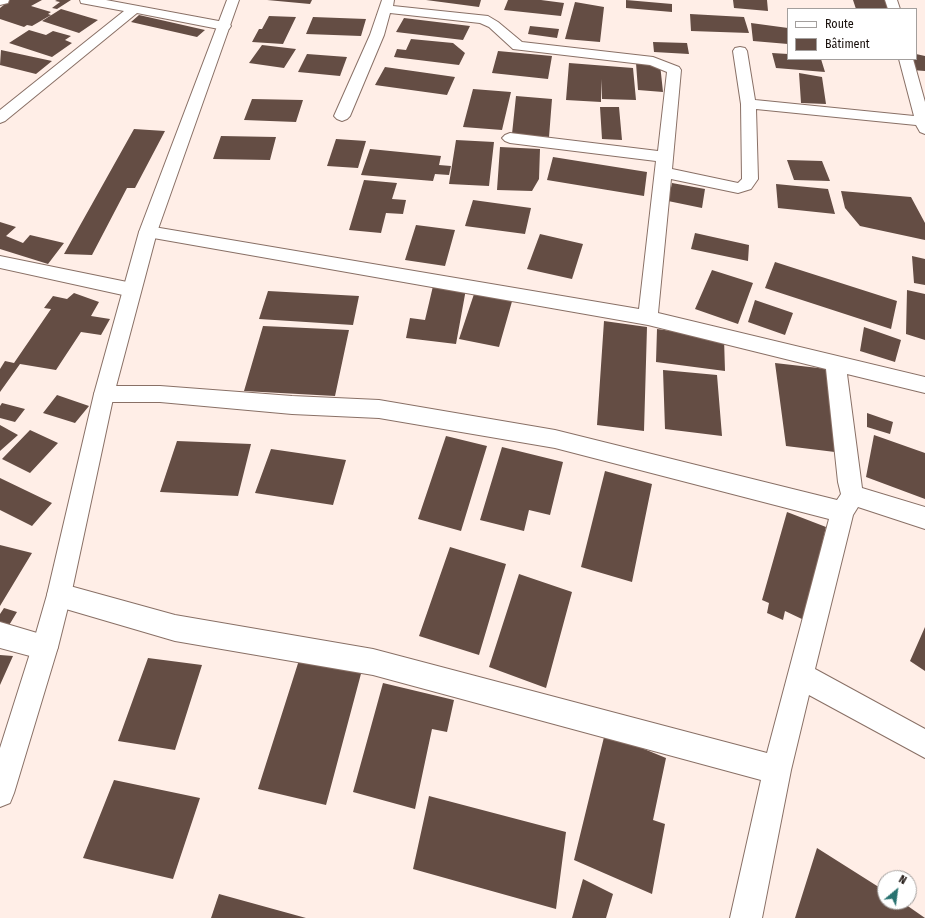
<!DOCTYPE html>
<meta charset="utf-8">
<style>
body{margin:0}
#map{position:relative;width:925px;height:918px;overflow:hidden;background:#ffeee7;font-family:"Fira Sans Condensed",sans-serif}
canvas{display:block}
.legend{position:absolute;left:787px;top:8px;width:130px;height:52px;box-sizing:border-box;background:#fff;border:1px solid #a39f9d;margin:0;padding:5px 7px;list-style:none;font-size:12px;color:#180f0b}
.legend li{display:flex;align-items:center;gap:8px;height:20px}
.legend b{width:20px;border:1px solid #a39f9d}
.north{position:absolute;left:877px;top:870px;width:40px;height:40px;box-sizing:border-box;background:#fff;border:1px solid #a39f9d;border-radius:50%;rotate:29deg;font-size:11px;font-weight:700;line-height:16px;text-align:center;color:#180f0b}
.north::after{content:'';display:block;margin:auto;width:14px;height:18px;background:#287270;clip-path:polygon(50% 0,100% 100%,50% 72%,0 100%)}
</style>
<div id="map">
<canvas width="925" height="918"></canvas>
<ul class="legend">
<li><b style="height:5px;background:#fff"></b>Route</li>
<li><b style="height:11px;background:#644d44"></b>Bâtiment</li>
</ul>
<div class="north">N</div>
</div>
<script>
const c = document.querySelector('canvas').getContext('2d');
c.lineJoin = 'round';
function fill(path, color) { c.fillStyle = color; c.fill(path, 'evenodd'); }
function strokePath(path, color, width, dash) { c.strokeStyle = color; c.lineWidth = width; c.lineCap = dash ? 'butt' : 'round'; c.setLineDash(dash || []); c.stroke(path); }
fill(new Path2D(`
 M 10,0 L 42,0 L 31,6 L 51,12 L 48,14 L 51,15 L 32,26 L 27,25 L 24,27 L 0,19 L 0,8 Z
 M 57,0 L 71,0 L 57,9 L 52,8 L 60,2 L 55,1 Z
 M 267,0 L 312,0 L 310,4 Z
 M 426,0 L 481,0 L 479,7 Z
 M 508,0 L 541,0 L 564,3 L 561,16 L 504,10 Z
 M 626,0 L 672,4 L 672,12 L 626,8 Z
 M 733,0 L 767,0 L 768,11 L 734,8 Z
 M 853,0 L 886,0 L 890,9 L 856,9 Z
 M 575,2 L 604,7 L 600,42 L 565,39 Z
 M 61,9 L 98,20 L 79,33 L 42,21 Z
 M 690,14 L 744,17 L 749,33 L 691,31 Z
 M 139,15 L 205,30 L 197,37 L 131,22 Z
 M 269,16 L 296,17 L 283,44 L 252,42 L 259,29 L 262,29 Z
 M 313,17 L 366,19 L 361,36 L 306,34 Z
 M 404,18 L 470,26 L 463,40 L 396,32 Z
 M 751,23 L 788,28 L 788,44 L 753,41 Z
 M 530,26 L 559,29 L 557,38 L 528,34 Z
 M 29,30 L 46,35 L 53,31 L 71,36 L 65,40 L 72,43 L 52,57 L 9,43 Z
 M 411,39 L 453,43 L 465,53 L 459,65 L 394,57 L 397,49 L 406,50 Z
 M 653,42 L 687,43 L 689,54 L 654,52 Z
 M 262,45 L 296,49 L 284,68 L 249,63 Z
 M 1,50 L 52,61 L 36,74 L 0,65 Z
 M 498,51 L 552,56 L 548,79 L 492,73 Z
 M 772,53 L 788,54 L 788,59 L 821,59 L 825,72 L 776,68 Z
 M 307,54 L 347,57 L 340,76 L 298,72 Z
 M 916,54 L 925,56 L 925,71 L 912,70 L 909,59 L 916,59 Z
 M 569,63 L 633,68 L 636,100 L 602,99 L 601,79 L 601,102 L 566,100 Z
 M 636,63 L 660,64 L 663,92 L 638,90 Z
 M 385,67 L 455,77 L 447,95 L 375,85 Z
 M 799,73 L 822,77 L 826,104 L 801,103 Z
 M 473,89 L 511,92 L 502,130 L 463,127 Z
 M 516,96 L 552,99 L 549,137 L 512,134 Z
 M 252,99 L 303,100 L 296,122 L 244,120 Z
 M 600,107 L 619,107 L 622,140 L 602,139 Z
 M 134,129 L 165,131 L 135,188 L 127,188 L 92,255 L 64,254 Z
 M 221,136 L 276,137 L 270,160 L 213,159 Z
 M 336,139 L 366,141 L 358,168 L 327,166 Z
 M 456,140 L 494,142 L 489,186 L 449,184 Z
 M 500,147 L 540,149 L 539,179 L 532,191 L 497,190 Z
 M 370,149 L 441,156 L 439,165 L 451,166 L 449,175 L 435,174 L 433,181 L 361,175 Z
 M 553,157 L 647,172 L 644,196 L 547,180 Z
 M 787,160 L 822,161 L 830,181 L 794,180 Z
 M 364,180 L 397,183 L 392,199 L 406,200 L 403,214 L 386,213 L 381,233 L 349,230 Z
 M 672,183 L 705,189 L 702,208 L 668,201 Z
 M 776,184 L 828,189 L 835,214 L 778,208 Z
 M 841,191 L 911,197 L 925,223 L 925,240 L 860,226 L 845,208 Z
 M 473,200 L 531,208 L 525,234 L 465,226 Z
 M 0,222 L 16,227 L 6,236 L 23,243 L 30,235 L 64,243 L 48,264 L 0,249 Z
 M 416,225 L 455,230 L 445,266 L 405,260 Z
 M 695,233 L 749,245 L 748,261 L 691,249 Z
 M 540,234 L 583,244 L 572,279 L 527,269 Z
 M 912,256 L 925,259 L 925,285 L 914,283 Z
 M 775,262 L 897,301 L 891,329 L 765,288 Z
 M 712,270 L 753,283 L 738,324 L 695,309 Z
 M 433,286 L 466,289 L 456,344 L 406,338 L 410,318 L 425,320 Z
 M 907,290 L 925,294 L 925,340 L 906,334 Z
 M 268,291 L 359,296 L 353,325 L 259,319 Z
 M 475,291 L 513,298 L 499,347 L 459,339 Z
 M 74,293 L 99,302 L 91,316 L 110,319 L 101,335 L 81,332 L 56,370 L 20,364 L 0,392 L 0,369 L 5,361 L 14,363 L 51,309 L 44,308 L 53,296 L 67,299 Z
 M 755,300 L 793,313 L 785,335 L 748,322 Z
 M 604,321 L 647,327 L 644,431 L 597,425 Z
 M 263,326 L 349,330 L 335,396 L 244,391 Z
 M 864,327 L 901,340 L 895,362 L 860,351 Z
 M 657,329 L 724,338 L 725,371 L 656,362 Z
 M 775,363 L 827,369 L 843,453 L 786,446 Z
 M 663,370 L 717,375 L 722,436 L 665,429 Z
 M 57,395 L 89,406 L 75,423 L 43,413 Z
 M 2,403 L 25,409 L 15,422 L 0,418 L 0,406 Z
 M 867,413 L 893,422 L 890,434 L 867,427 Z
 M 0,425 L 18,435 L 0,451 Z
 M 30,430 L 58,443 L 30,473 L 2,459 Z
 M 874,435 L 925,453 L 925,499 L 866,477 Z
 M 446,436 L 487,446 L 461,531 L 418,519 Z
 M 177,441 L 251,444 L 238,496 L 160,492 Z
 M 502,447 L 563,462 L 550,515 L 529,510 L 524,531 L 480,520 Z
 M 271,449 L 346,460 L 333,505 L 255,493 Z
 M 605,471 L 652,484 L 632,582 L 581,567 Z
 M 0,478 L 52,503 L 32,526 L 0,510 Z
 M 787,512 L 826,527 L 804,620 L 785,611 L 783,620 L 767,613 L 769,603 L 762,600 Z
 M 0,545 L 32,553 L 0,606 Z
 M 450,547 L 506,564 L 479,655 L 419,636 Z
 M 519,574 L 572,592 L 546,688 L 489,667 Z
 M 4,608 L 17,612 L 8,627 L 0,624 L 0,614 Z
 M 925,627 L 925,671 L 910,661 Z
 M 0,655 L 13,656 L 0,685 Z
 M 300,657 L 362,670 L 326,805 L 258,789 Z
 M 148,658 L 202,665 L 175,750 L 118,741 Z
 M 383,683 L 454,700 L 447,732 L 432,729 L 415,809 L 353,792 Z
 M 605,733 L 666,758 L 653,820 L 665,824 L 652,894 L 574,860 Z
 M 114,780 L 200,798 L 173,879 L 83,858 Z
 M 429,796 L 566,832 L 556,909 L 413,869 Z
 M 817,848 L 885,891 L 885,902 L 902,902 L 925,918 L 795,918 Z
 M 583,879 L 613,894 L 606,918 L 572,918 Z
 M 219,894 L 306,918 L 211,918 Z`), '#644d44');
const street = new Path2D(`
 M 0,0 L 9,0 L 8,3 L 0,5 Z
 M 80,0 L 106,0 L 224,22 L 229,23 L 231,26 L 229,29 L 224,30 L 137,13 L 5,121 L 0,123 L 0,110 L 124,11 L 81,3 Z
 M 382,0 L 394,0 L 393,6 L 488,16 L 498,22 L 522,42 L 653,57 L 679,67 L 681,70 L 672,169 L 738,183 L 742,179 L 741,104 L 733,51 L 735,48 L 740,47 L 745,48 L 747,51 L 755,100 L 914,116 L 899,59 L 913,59 L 925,102 L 925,134 L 920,132 L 916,125 L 756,109 L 758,179 L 751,189 L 738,193 L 671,179 L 658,313 L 925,377 L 925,393 L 847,374 L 862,488 L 925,507 L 925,529 L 858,507 L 853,515 L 815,669 L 925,729 L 925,758 L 809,695 L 791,770 L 762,918 L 730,918 L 761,780 L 373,675 L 175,641 L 59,607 L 50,604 L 47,595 L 50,586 L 59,583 L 175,615 L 373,649 L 767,753 L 829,519 L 555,448 L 379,418 L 292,414 L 160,402 L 104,402 L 97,400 L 94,394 L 97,388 L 104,386 L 160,386 L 292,396 L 379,400 L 555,430 L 837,500 L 841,494 L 838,482 L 826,369 L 648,325 L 142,236 L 139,232 L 142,228 L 148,226 L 639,309 L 656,161 L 510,143 L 505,141 L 502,138 L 505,135 L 510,133 L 658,151 L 667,72 L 650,65 L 513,49 L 489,27 L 480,23 L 390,13 L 384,35 L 350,116 L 347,119 L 342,121 L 337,119 L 334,116 L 370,35 Z
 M 885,0 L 897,0 L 900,9 L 888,9 Z
 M 0,256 L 132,283 L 139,285 L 141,290 L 139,295 L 132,297 L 0,268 Z
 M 0,622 L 54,638 L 58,647 L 54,656 L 45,660 L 0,648 Z`);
const secondary = new Path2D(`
 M 227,0 L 239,0 L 157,232 L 114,394 L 71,595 L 58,647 L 14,793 L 10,803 L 0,807 L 0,748 L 32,647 L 47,595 L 94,394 L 139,232 Z`);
strokePath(street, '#897066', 2);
strokePath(secondary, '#897066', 2);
fill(street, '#fff');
fill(secondary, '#fff');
</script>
